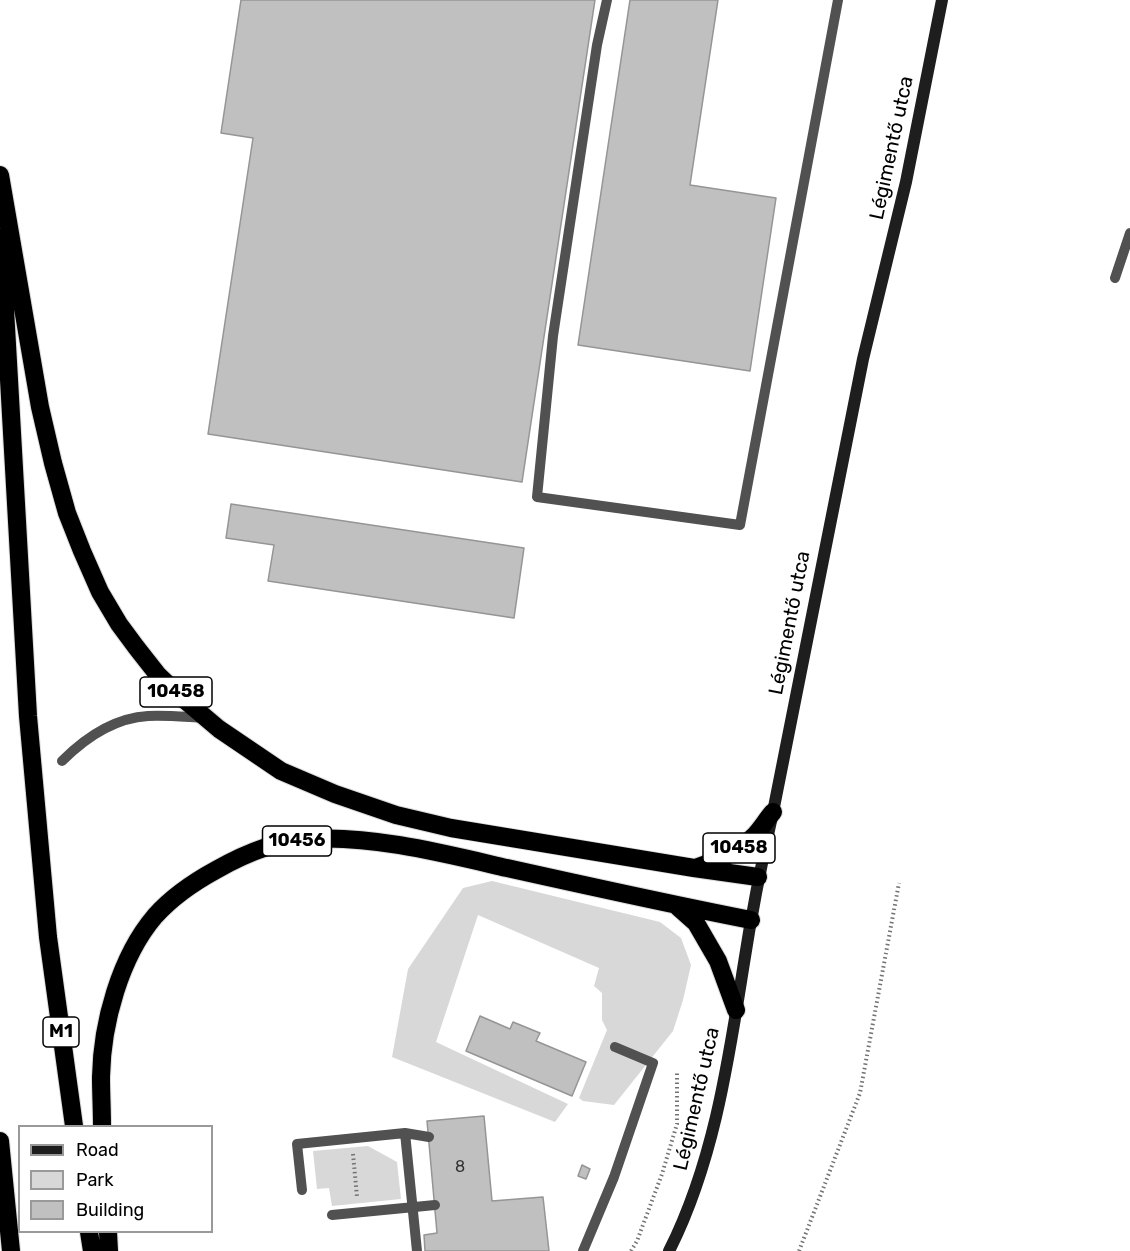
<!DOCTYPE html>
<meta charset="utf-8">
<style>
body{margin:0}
#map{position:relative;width:1130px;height:1251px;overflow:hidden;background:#fff;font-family:Rubik,sans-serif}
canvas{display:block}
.legend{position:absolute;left:18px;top:1125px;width:195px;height:108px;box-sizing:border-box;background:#fff;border:2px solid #999;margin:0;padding:8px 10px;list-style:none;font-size:18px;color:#000}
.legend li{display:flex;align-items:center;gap:12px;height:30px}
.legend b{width:30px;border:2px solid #999}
</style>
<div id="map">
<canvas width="1130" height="1251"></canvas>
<ul class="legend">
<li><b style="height:8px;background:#1e1e1e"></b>Road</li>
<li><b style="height:16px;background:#d8d8d8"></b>Park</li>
<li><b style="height:16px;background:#c0c0c0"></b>Building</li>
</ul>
</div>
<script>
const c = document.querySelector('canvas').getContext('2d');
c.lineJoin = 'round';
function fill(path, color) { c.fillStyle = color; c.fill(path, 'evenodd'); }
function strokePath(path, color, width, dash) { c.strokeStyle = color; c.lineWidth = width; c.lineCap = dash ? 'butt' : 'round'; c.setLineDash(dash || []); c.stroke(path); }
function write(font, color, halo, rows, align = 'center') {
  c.font = font + ' Rubik,sans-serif'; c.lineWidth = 6; c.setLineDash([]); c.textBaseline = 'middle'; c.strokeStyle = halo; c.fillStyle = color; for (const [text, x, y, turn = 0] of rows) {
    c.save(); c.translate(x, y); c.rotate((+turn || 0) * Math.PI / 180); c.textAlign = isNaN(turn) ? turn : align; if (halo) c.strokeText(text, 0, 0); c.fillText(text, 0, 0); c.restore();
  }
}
fill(new Path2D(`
 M 492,881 L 660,922 L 681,938 L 691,965 L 683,1000 L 673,1031 L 614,1105 L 583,1101 L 579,1098 L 607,1030 L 602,1020 L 602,993 L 594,986 L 599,968 L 478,915 L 436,1042 L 568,1104 L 555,1122 L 392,1057 L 408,969 L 463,888 Z
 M 368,1146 L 397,1162 L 401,1199 L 332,1206 L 329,1188 L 317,1189 L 313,1151 Z`), '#d8d8d8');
const building = new Path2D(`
 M 241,0 L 595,0 L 522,482 L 208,434 L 253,138 L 221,133 Z
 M 630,0 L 718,0 L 690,185 L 776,198 L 750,371 L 578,345 Z
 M 231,504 L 524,548 L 514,618 L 268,581 L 274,545 L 226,538 Z
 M 480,1016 L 510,1029 L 513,1022 L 540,1033 L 536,1041 L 586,1062 L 572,1096 L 466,1051 Z
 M 484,1116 L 492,1201 L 543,1197 L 549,1251 L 425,1251 L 424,1235 L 437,1233 L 427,1121 Z
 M 582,1165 L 590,1169 L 586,1179 L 578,1176 Z`);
fill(building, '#c0c0c0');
strokePath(building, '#959595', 1.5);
const motorway = new Path2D(`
 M 0,175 L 40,407 L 53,463 L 67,513 L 82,551 L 100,592 L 119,624 L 136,647 L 158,675 L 180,696 L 219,729 L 281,771 L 335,794 L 396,815 L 451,828 L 694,868 L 758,877
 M 1,238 L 28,716 L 48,937 L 74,1126
 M 698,867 C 719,860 739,852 754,836 C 761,829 766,820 773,812
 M 678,907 L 696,923 L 718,961 L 736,1010
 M 102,1126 C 102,1110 101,1093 101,1077 C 102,1023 120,957 155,916 C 172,897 194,882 216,870 C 244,854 277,840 310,839 C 372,835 446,854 507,868 C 588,886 669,904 751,920
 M 0,1141 L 11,1251
 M 89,1232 L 92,1251
 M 108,1232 L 109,1251`);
strokePath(motorway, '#dbdbdb', 20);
strokePath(new Path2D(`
 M 353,1154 L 357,1197
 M 631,1251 L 637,1241 L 662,1174 L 677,1124 L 677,1073
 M 799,1251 L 860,1093 L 899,883`), '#737373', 4, [1.5, 3]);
strokePath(new Path2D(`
 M 607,0 L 597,45 L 553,336 L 537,497 L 740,525 L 838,0
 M 1115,278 L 1130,233
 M 62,761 C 85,738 114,718 148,716 C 166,715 185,717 204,718
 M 405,1133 L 417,1251
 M 302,1190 L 297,1144 L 405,1133 L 429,1137
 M 332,1215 L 435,1205
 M 583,1251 L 614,1177 L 653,1063 L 615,1047`), '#515151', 10);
strokePath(new Path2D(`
 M 669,1251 C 713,1164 728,1064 743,969 C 751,917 761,865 773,812 L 863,359 L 906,182 L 942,0`), '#1e1e1e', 12);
strokePath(motorway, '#000', 18);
write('16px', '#303030', null, [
 ["8",460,1167]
]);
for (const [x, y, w] of [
 [176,692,72],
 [297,841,69],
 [739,848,72],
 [61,1032,36]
]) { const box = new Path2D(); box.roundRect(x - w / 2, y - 15, w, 30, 4.5); c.fillStyle = '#fff'; c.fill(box); strokePath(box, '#000', 1.5); }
write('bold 18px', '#000', null, [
 ["10458",176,692],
 ["10456",297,841],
 ["10458",739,848],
 ["M1",61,1032]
]);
write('20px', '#000', '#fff', [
 ["Légimentő utca",892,148,-78],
 ["Légimentő utca",790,623,-79],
 ["Légimentő utca",697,1099,-77]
]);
</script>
